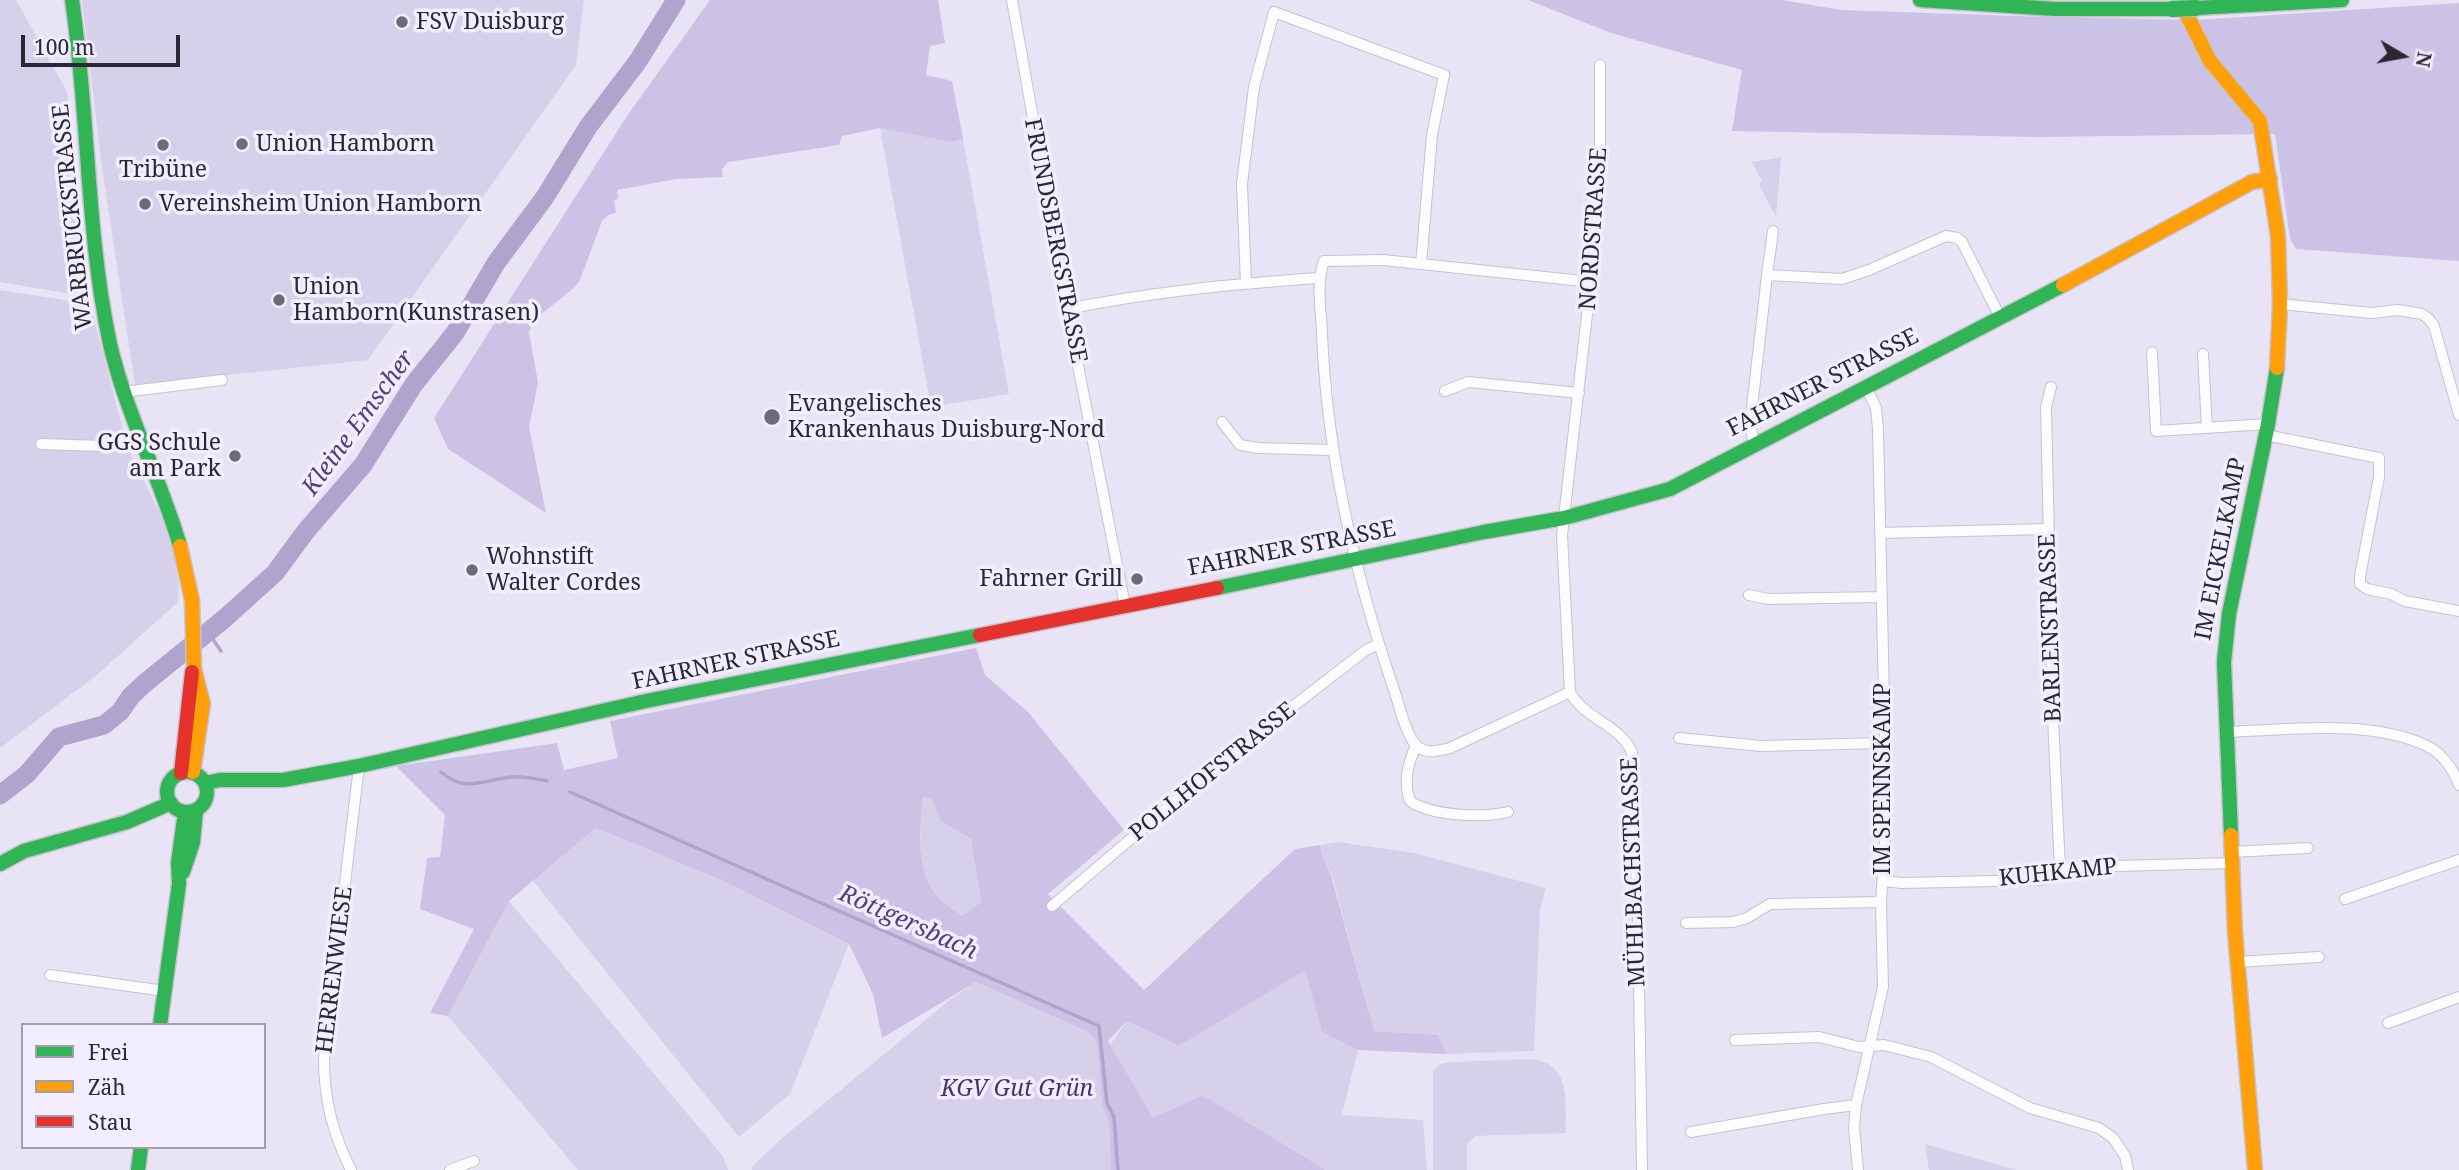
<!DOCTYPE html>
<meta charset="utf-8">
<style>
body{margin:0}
#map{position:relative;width:2459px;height:1170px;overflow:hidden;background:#e9e4f5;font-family:"Noto Serif",serif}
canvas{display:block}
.legend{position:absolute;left:21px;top:1023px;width:245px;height:126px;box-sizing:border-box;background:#f2edff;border:2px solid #a29ead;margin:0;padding:9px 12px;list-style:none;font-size:21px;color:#2b2833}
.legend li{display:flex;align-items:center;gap:14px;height:35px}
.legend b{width:35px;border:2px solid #a29ead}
.north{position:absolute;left:2368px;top:21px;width:70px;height:70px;-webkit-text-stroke:5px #f2edff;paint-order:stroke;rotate:100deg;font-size:19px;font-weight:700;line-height:28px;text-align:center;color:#2b2833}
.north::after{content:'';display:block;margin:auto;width:24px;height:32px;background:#2b2833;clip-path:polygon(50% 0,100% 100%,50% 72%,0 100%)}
.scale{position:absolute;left:21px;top:35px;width:159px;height:32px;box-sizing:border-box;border:4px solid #2b2833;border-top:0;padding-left:9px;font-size:21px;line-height:24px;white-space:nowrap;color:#2b2833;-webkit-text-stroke:5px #f2edff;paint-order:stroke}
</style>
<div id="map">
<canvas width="2459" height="1170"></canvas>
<ul class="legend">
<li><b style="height:9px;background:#30b455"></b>Frei</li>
<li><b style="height:9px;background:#ff9f0a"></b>Zäh</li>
<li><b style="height:9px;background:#e5322d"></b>Stau</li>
</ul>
<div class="north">N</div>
<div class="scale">100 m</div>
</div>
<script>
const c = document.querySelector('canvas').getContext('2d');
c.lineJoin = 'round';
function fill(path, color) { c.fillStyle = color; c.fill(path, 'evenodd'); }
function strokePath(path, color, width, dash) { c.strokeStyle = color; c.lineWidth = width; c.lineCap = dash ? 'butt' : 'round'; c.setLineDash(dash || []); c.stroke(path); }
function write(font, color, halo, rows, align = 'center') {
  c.font = font + ' "Noto Serif",serif'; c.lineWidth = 7; c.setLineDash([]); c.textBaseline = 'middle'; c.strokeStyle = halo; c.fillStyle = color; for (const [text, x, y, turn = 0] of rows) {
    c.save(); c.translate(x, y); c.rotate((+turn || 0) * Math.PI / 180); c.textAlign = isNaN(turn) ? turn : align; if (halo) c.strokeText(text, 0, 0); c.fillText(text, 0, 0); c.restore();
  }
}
fill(new Path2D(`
 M 0,0 L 16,0 L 67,92 L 78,195 L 84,296 L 0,282 Z
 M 82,0 L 584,0 L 576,65 L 368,360 L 135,385 L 102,168 Z
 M 880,128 L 951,142 L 963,139 L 1009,394 L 931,407 Z
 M 1781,157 L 1776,217 L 1759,185 L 1762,181 L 1752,162 Z
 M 0,290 L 90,304 L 128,449 L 170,534 L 179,584 L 178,602 L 97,675 L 0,748 Z
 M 922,797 L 931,798 L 941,821 L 971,839 L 981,902 L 962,916 C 953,910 943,903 936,895 C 914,868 922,830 922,797 Z
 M 596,828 L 726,882 L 849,944 L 790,1094 L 739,1137 L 533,881 Z
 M 1338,842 L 1414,853 L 1546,888 L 1540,909 L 1534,1051 L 1446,1054 L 1437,1035 L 1374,1031 L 1331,872 L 1323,858 L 1320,845 Z
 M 509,901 L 723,1156 L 728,1170 L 578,1170 L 448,1016 Z
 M 1305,969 L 1322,1032 L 1358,1050 L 1342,1115 L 1423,1120 L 1427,1170 L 1326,1170 L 1203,1095 L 1153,1119 L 1110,1045 L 1127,1021 L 1179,1046 Z
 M 976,982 L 1088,1032 L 1097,1043 L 1102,1104 L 1109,1123 L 1111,1170 L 752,1170 L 753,1166 L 781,1139 L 951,999 Z
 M 1527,1059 C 1572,1060 1565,1101 1566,1133 L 1476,1136 L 1467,1144 L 1467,1170 L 1433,1170 L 1433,1070 L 1441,1064 L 1452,1062 Z
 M 1925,1144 L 2017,1170 L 1929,1170 Z`), '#d7d0eb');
fill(new Path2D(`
 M 710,0 L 938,0 L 945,43 L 930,46 L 926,75 L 952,81 L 963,139 L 951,142 L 880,128 L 842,136 L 839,145 L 728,162 L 722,169 L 723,177 L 676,179 L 617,190 L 618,199 L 614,200 L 616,213 L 608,215 L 602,221 L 580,280 L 575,287 L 534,320 L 529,332 L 538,383 L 529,427 L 546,513 L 448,449 L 434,418 L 627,116 Z
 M 1528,0 L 1782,0 L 1841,10 L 2047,17 L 2195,20 L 2459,3 L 2459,261 L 2296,249 L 2290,239 L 2275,134 L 2039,137 L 1732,131 L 1742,70 L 1611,33 Z
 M 976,648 L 985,675 L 1028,712 L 1124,830 L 1048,894 L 1144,990 L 1295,849 L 1320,845 L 1323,858 L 1330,872 L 1374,1031 L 1438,1035 L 1446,1054 L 1358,1050 L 1322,1032 L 1305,970 L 1179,1046 L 1127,1021 L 1108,1041 L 1153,1118 L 1203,1095 L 1326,1170 L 1111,1170 L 1109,1123 L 1102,1104 L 1097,1043 L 1088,1032 L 976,982 L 882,1038 L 873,994 L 849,944 L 726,882 L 596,828 L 509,901 L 448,1016 L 430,1013 L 474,929 L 420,909 L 427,858 L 440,857 L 445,815 L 396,766 L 557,743 L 564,770 L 618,758 L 610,721 ZM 923,797 L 931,798 L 941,821 L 971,839 L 981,902 L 962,916 C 953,909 943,903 936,895 C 915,869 920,828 923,797 Z`), '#ccc2e6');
strokePath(new Path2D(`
 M 208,632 L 221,651
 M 441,772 C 466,794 484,779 512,777 C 524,776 535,779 547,781
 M 570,792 L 1099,1026 L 1107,1103 L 1114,1117 L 1118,1170`), '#afa4cb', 3.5);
strokePath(new Path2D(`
 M 0,795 L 27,774 L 59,737 L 104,725 L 120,712 L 131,696 L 145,683 L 224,619 L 275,573 L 306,531 L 363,465 L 414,384 L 455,333 L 496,263 L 545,197 L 588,127 L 638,61 L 676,0`), '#afa4cb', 19);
const street = new Path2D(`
 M 1012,0 L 1067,309 L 1125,606
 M 1600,65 L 1600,200 L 1562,535 L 1570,692 C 1584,719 1619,724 1632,752 L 1638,919 L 1642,1170
 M 1767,275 L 1773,231
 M 1246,283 L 1242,184 L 1254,87 L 1274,12 L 1444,75 L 1432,135 L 1421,264
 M 2280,304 L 2372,313 L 2398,310 L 2422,314 L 2429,319 L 2434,326 L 2459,415
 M 1067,309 C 1150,292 1234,284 1318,278
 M 2152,352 L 2156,431 L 2268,424
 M 2203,354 L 2207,428
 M 2051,387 L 2046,407 L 2053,718 L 2060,869
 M 1445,391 L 1468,382 L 1579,393
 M 123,392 L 222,380
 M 1222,422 L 1240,445 L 1259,448 L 1332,450
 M 2266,435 L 2379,458 L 2379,477 L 2360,576 L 2360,584 L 2367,589 L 2391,594 L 2405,601 L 2459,611
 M 41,444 L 103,446 L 137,434
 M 1754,444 L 1750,425 L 1767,275 L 1842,279 L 1869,270 L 1946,236 L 1957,238 L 1962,242 L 2000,317
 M 1880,533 L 2047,529
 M 1749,595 L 1768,599 L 1882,597
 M 1570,692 L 1450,748 C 1438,751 1424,755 1415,744 C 1403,728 1399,702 1392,684 C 1354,571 1327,454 1322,334 C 1321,310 1316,284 1324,261 L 1383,260 L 1592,282
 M 2227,732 C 2288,730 2368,719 2425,745 C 2441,752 2453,768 2459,785
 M 1679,738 L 1761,746 L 1885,743
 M 1416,745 C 1408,764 1403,781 1410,801 C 1431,816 1483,818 1508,812
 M 2232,852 L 2308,848
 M 1883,881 L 1902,883 L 2042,880 C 2057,874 2060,870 2077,867 L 2232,863
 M 2345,899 L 2459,860
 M 1052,906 L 1221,762 L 1366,650 L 1379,644
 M 1686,923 L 1733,922 L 1747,918 L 1770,904 L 1881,902
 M 2238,962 L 2319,957
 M 50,975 L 165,991
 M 2388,1023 L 2459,997
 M 1735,1040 L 1819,1037 L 1859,1047 L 1884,1045 L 1931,1057 L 2030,1108 L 2099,1128 L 2113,1138 L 2125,1156 L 2128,1170
 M 1691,1132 L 1824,1109 L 1856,1105
 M 351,1170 C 333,1134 324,1100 324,1059 L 359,766
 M 450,1170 L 474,1161
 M 1858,1170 L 1854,1127 L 1856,1105 L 1883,987 L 1881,902 L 1886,828 L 1886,788 L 1878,429 L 1876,408 L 1866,387`);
const fast = new Path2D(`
 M 72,0 C 89,114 86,232 110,344 C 126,414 160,477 180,546
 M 1920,0 L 2055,9 L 2172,9
 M 2196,8 L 2342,0
 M 1217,588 L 1484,532 L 1564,518 L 1670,489 L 2063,285
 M167 792a20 20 0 1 1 40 0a20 20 0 1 1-40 0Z
 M 205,783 L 220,780 L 283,780 L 359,766 L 646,701 L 980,635
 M 2231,835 L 2224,662 L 2229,614 L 2268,424 L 2277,368
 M 0,864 L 24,851 L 127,822 L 171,803
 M 183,872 L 193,842 L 196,810
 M 160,1025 L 179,884 L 178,863 L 185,812
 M 138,1170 L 141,1147`);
const slow = new Path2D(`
 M 2180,1 L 2210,61 L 2260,121 L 2278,236 L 2280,304 L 2277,368
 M 2063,285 L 2252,182 L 2270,179
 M 180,546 L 192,600 L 194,668 L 203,704 L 193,772
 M 2231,835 L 2235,932 L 2255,1170`);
const jam = new Path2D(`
 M 980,635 L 1217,588
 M 181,773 L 192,672`);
strokePath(street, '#c6c3ce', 12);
strokePath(fast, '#c6c3ce', 17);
strokePath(slow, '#c6c3ce', 17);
strokePath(jam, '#c6c3ce', 17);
strokePath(street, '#fcfbfe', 10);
strokePath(fast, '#30b455', 14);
strokePath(slow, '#ff9f0a', 14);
strokePath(jam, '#e5322d', 14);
const fastBridge = new Path2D(`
 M 2172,9 L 2196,8`);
strokePath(fastBridge, '#c9c6ce', 18, []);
strokePath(fastBridge, '#30b455', 16);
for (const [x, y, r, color] of [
 [402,22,7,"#6e6a77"],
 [242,144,7,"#6e6a77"],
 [163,145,7,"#6e6a77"],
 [145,204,7,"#6e6a77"],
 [279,300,7,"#6e6a77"],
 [772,417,9,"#6e6a77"],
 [235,456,7,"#6e6a77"],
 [472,570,7,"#6e6a77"],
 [1137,579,7,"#6e6a77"]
]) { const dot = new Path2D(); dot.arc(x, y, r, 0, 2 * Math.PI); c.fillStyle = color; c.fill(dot); strokePath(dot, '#f2edff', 2.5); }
write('23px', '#2b2833', '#f2edff', [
 ["FSV Duisburg",416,22],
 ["Union Hamborn",256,144],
 ["Tribüne",163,170,"center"],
 ["Vereinsheim Union Hamborn",159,204],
 ["Union",293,287],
 ["Hamborn(Kunstrasen)",293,313],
 ["Evangelisches",788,404],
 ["Krankenhaus Duisburg-Nord",788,430],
 ["GGS Schule",221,443,"right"],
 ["am Park",221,469,"right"],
 ["Wohnstift",486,557],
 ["Walter Cordes",486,583],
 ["Fahrner Grill",1123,579,"right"]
], 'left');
write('23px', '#2b2833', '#f2edff', [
 ["WARBRUCKSTRASSE",73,217,-96],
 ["NORDSTRASSE",1594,229,-86],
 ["FRUNDSBERGSTRASSE",1055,241,79],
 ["FAHRNER STRASSE",1823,383,-27],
 ["FAHRNER STRASSE",1292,549,-11],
 ["IM EICKELKAMP",2221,549,-79],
 ["BARLENSTRASSE",2051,628,-92],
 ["FAHRNER STRASSE",736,661,-12],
 ["POLLHOFSTRASSE",1213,772,-39],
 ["IM SPENNSKAMP",1883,779,-90],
 ["MÜHLBACHSTRASSE",1634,872,-92],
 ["KUHKAMP",2058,873,-6],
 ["HERRENWIESE",335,970,-83]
]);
write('italic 23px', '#493372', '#f2edff', [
 ["KGV Gut Grün",1017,1089]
]);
write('italic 24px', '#543e7e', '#f2edff', [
 ["Kleine Emscher",359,423,-54],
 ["Röttgersbach",908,923,24]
]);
</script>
